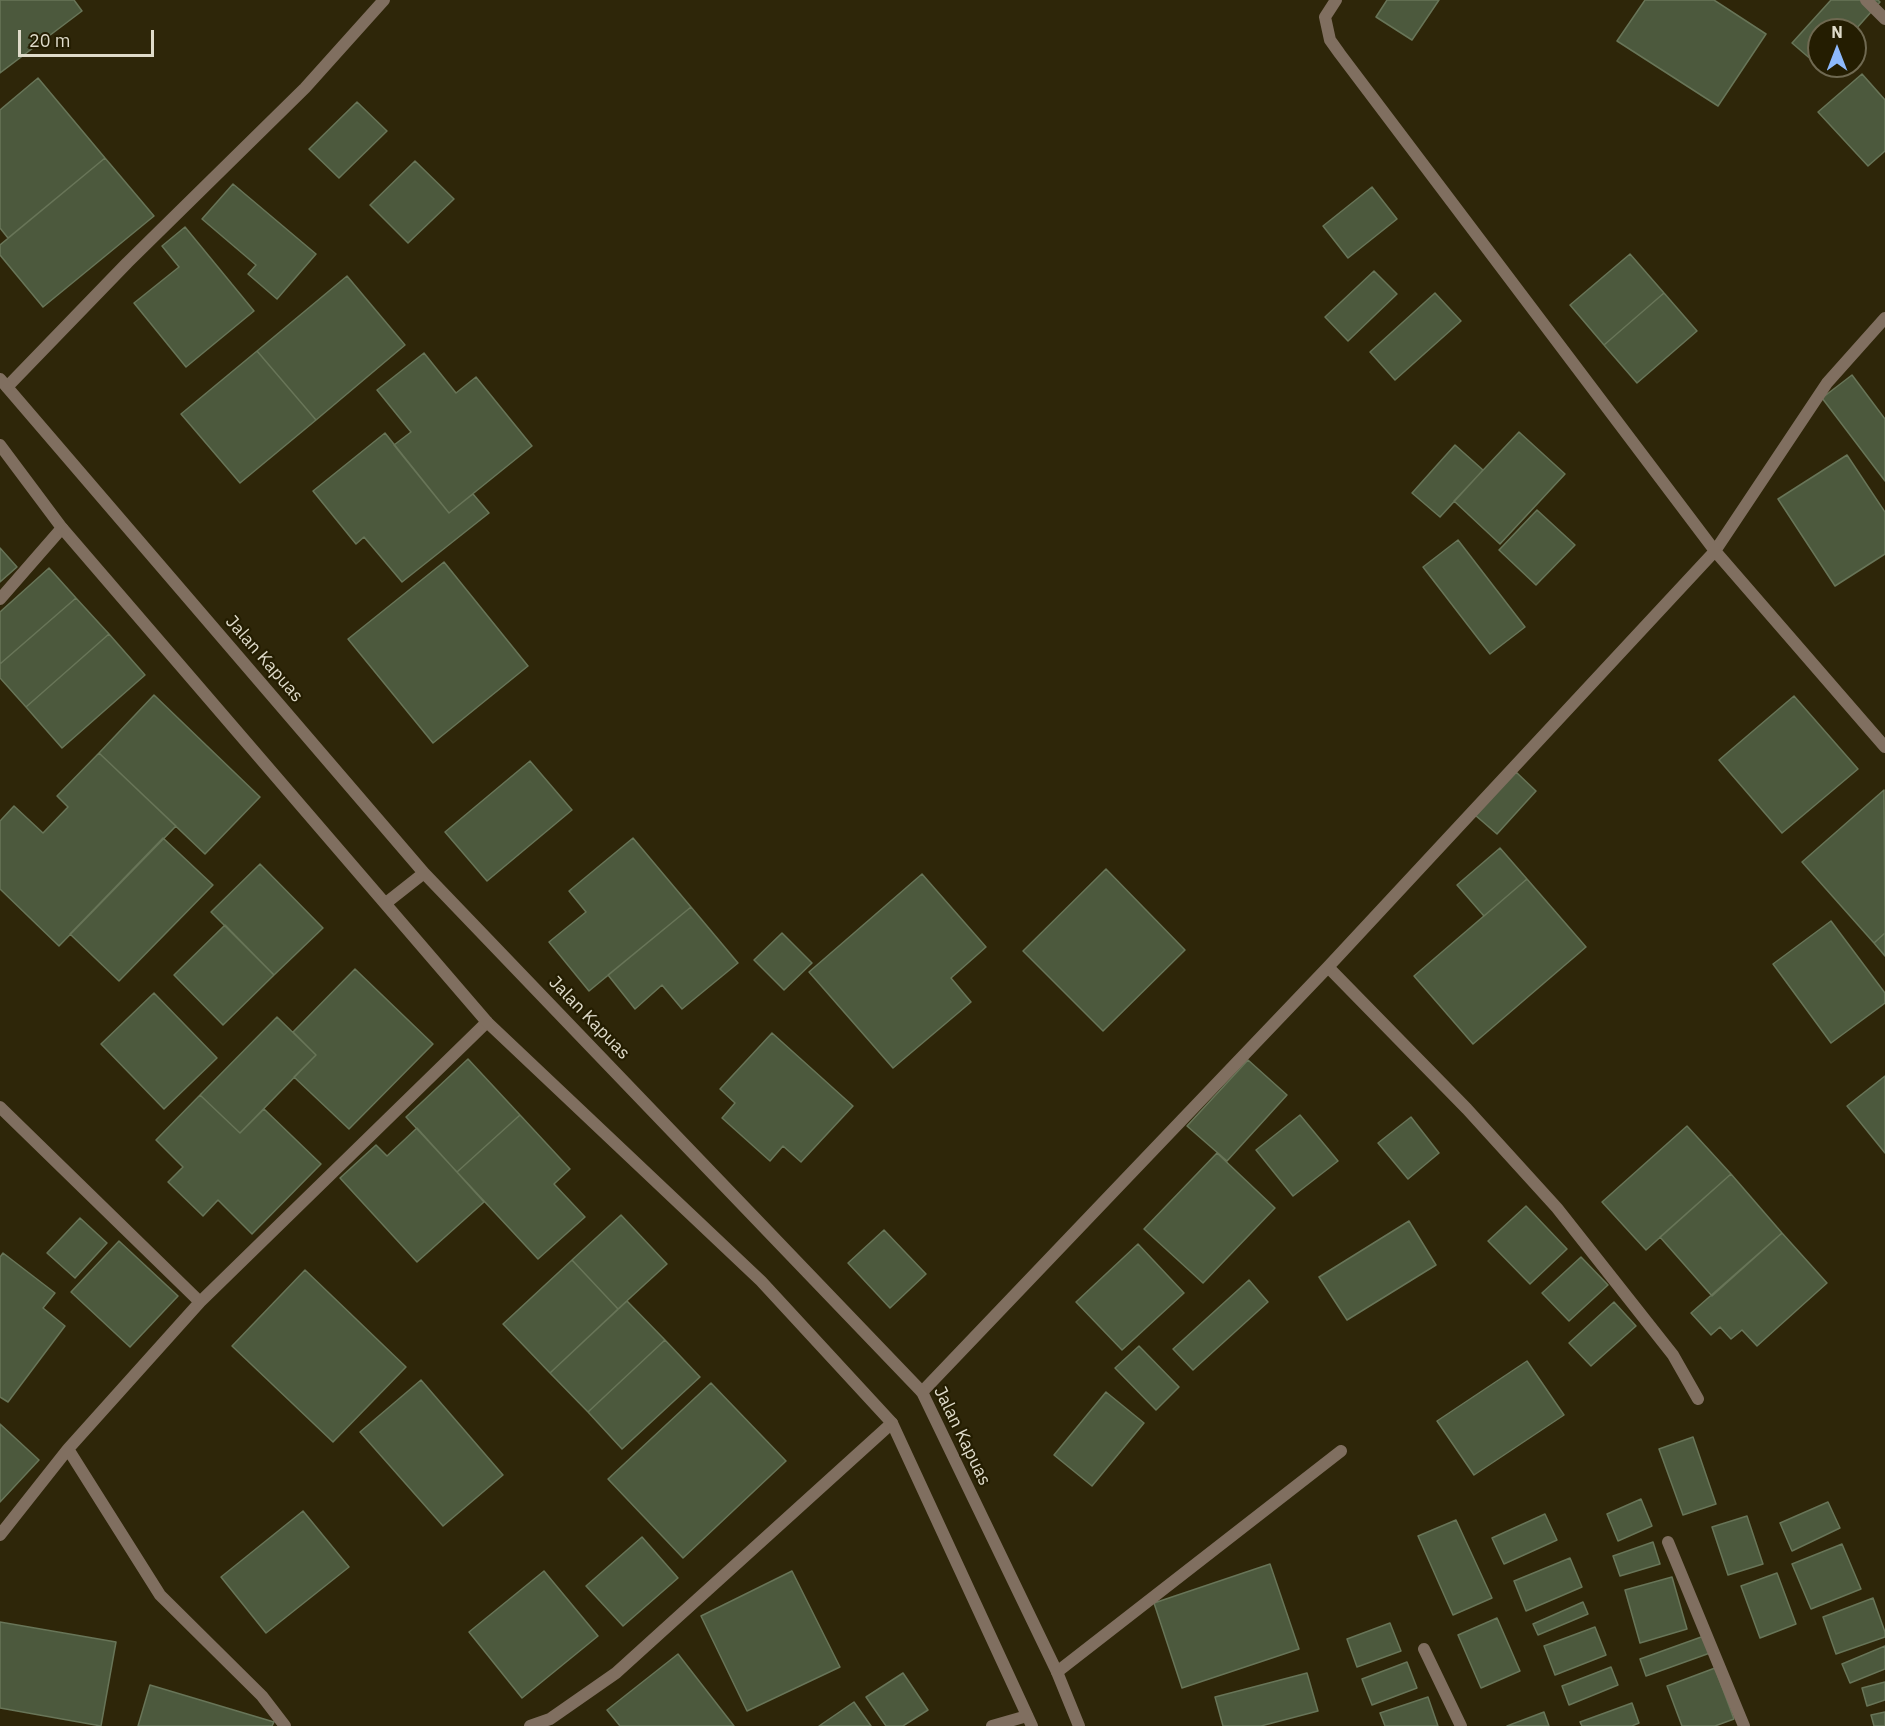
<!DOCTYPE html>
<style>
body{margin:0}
#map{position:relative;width:1885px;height:1726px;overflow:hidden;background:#2e2609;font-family:"IBM Plex Sans",sans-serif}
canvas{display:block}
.north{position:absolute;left:1807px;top:18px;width:60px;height:60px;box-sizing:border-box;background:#241d01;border:2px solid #6f6951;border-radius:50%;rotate:0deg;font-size:16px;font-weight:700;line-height:24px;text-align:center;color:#dfdbca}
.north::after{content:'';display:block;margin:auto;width:21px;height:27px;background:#8db9fc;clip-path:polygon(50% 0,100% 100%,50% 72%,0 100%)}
.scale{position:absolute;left:18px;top:30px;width:136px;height:27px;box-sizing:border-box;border:3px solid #dfdbca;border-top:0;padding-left:8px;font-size:18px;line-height:21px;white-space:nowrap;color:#dfdbca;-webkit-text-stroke:4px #241d01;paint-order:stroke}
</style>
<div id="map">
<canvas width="1885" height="1726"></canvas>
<div class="north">N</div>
<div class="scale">20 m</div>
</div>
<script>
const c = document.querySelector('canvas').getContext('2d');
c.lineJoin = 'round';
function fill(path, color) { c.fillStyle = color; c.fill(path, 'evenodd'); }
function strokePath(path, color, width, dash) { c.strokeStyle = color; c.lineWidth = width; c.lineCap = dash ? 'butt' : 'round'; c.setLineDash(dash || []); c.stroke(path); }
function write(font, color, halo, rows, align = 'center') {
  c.font = font + ' "IBM Plex Sans",sans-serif'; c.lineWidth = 4.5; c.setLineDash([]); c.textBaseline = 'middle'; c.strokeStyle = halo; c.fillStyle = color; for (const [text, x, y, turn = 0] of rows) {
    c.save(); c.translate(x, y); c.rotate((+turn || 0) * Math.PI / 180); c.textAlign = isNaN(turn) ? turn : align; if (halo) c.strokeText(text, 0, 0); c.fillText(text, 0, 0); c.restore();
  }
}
const building = new Path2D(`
 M 0,0 L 74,0 L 82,11 L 0,73 Z
 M 1387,0 L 1439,0 L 1412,40 L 1376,17 Z
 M 1645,0 L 1714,0 L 1766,34 L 1718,106 L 1617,41 Z
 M 1831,0 L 1878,0 L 1880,2 L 1855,30 L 1819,30 L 1819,66 L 1823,66 L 1821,68 L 1792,43 Z
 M 1862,74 L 1885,100 L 1885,151 L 1868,166 L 1818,112 Z
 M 38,78 L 105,158 L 8,238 L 0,228 L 0,110 Z
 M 357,102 L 387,131 L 339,178 L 309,149 Z
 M 105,158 L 154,216 L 43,307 L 0,255 L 0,245 Z
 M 415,161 L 454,199 L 408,243 L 370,205 Z
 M 233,184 L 316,254 L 277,299 L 248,274 L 256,265 L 202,219 Z
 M 1372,187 L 1397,219 L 1348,258 L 1323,226 Z
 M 185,227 L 254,311 L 186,367 L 134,303 L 179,267 L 162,246 Z
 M 1630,254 L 1664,293 L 1604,345 L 1570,305 Z
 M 1374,271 L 1397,294 L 1348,341 L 1325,317 Z
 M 347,276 L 405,345 L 316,420 L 257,351 Z
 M 1435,293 L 1461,321 L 1395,380 L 1370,352 Z
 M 1664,293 L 1697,331 L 1637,383 L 1604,345 Z
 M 257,351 L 316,420 L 240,483 L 181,414 Z
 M 424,353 L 456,393 L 476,377 L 532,446 L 449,513 L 394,445 L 411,432 L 377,390 Z
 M 1852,375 L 1885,419 L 1885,481 L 1822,398 Z
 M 1519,432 L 1565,474 L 1500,544 L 1454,501 Z
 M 385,433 L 449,513 L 473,494 L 489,513 L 402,582 L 364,537 L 356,544 L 313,491 Z
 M 1455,445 L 1483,470 L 1440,517 L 1412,493 Z
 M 1847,455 L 1885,512 L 1885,554 L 1835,586 L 1778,499 Z
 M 1537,510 L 1575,545 L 1536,585 L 1499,550 Z
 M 1458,540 L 1525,627 L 1490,654 L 1423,567 Z
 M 0,548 L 17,567 L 0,582 Z
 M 444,562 L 528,666 L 433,743 L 348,639 Z
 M 49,568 L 76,598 L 0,664 L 0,612 Z
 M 76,598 L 109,634 L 26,707 L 0,678 L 0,664 Z
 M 109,634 L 145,675 L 62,748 L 26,707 Z
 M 154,695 L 260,797 L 205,854 L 99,753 Z
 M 1794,696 L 1858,769 L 1782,833 L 1719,760 Z
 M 99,753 L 176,826 L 59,946 L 0,889 L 0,821 L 14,806 L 43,833 L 68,807 L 57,796 Z
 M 530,761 L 572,810 L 487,881 L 445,832 Z
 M 1516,772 L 1536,791 L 1497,834 L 1475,815 Z
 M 1884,790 L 1885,933 L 1874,943 L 1802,862 Z
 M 163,838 L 213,885 L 119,981 L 70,934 Z
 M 633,838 L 691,907 L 589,991 L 549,942 L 586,912 L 569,891 Z
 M 1500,848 L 1527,879 L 1484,916 L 1457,885 Z
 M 260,864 L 323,928 L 274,975 L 211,912 Z
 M 1106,869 L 1185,950 L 1103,1031 L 1023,951 Z
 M 922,874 L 986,947 L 951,978 L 971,1002 L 893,1068 L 809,972 Z
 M 1527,879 L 1586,947 L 1473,1044 L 1414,976 Z
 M 691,907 L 738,963 L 682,1009 L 662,985 L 635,1009 L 608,975 Z
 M 1831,921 L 1885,993 L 1885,1003 L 1831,1043 L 1773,964 Z
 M 225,925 L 274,975 L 223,1025 L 174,975 Z
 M 782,933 L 812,963 L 784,990 L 754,960 Z
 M 1885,933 L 1885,956 L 1874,943 Z
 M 355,969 L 433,1044 L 349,1129 L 294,1077 L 316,1055 L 293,1032 Z
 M 154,993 L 217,1058 L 164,1109 L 101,1044 Z
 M 277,1017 L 316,1055 L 240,1133 L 200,1095 Z
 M 772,1033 L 853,1106 L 801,1162 L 783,1146 L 770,1161 L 722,1118 L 735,1103 L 720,1089 Z
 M 468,1059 L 520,1115 L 457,1172 L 406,1117 Z
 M 1248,1060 L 1287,1095 L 1227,1161 L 1187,1126 Z
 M 1885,1076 L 1885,1153 L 1847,1106 Z
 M 200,1095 L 240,1133 L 264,1109 L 321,1164 L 252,1234 L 218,1200 L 203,1216 L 168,1182 L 183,1167 L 156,1140 Z
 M 520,1115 L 570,1169 L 554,1184 L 585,1217 L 538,1259 L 457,1172 Z
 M 1300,1115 L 1338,1161 L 1293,1196 L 1256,1150 Z
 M 1411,1117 L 1439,1153 L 1408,1179 L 1378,1143 Z
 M 1687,1126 L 1731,1174 L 1646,1250 L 1602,1202 Z
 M 417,1128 L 484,1202 L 417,1262 L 340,1178 L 376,1145 L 387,1156 Z
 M 1217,1153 L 1275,1208 L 1203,1283 L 1144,1229 Z
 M 1731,1174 L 1782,1233 L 1712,1296 L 1660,1237 Z
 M 1526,1206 L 1567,1249 L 1530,1284 L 1488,1241 Z
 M 621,1215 L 667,1264 L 618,1309 L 572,1260 Z
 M 80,1218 L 107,1243 L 75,1278 L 47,1253 Z
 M 1409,1221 L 1436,1265 L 1347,1320 L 1319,1277 Z
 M 884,1230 L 926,1274 L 890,1308 L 848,1263 Z
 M 1782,1233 L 1827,1283 L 1757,1346 L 1742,1330 L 1731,1339 L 1720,1327 L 1711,1335 L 1691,1313 Z
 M 119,1241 L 178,1296 L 130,1347 L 71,1292 Z
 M 1138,1244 L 1184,1293 L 1122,1350 L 1076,1302 Z
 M 3,1253 L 55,1293 L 43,1308 L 65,1326 L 8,1402 L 0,1397 L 0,1257 Z
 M 1581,1257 L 1608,1285 L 1569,1321 L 1542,1293 Z
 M 572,1260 L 618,1309 L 550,1373 L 503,1324 Z
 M 305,1270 L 406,1367 L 333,1442 L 232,1346 Z
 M 1249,1280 L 1268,1302 L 1193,1370 L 1173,1349 Z
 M 627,1301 L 665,1340 L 588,1412 L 550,1373 Z
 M 1614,1302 L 1636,1326 L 1591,1366 L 1569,1343 Z
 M 665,1340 L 700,1377 L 622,1449 L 588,1412 Z
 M 1139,1346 L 1179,1387 L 1156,1410 L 1115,1368 Z
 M 1527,1361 L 1564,1415 L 1474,1475 L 1437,1421 Z
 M 421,1380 L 503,1475 L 443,1526 L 360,1432 Z
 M 711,1383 L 786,1461 L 683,1558 L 608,1479 Z
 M 1106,1392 L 1144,1423 L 1092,1486 L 1054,1455 Z
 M 0,1424 L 39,1460 L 0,1502 Z
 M 1693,1437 L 1716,1504 L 1683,1515 L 1659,1449 Z
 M 1641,1499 L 1652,1526 L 1618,1541 L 1607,1514 Z
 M 1828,1502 L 1840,1528 L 1792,1551 L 1780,1523 Z
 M 303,1511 L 349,1567 L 266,1633 L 221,1577 Z
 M 1545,1514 L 1557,1540 L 1504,1564 L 1492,1538 Z
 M 1747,1516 L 1763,1564 L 1728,1575 L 1712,1527 Z
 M 1456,1520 L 1492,1598 L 1453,1615 L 1418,1536 Z
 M 642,1537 L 678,1578 L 623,1626 L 586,1586 Z
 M 1653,1542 L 1660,1564 L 1620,1576 L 1613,1556 Z
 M 1842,1544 L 1861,1589 L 1811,1609 L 1792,1564 Z
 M 1570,1558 L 1582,1587 L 1526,1611 L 1514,1581 Z
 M 1270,1564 L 1299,1649 L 1182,1688 L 1154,1603 Z
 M 544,1571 L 598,1636 L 522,1698 L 469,1632 Z
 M 792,1571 L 840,1667 L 747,1711 L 701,1616 Z
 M 1777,1573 L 1796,1624 L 1760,1638 L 1741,1586 Z
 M 1672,1577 L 1687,1629 L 1640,1643 L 1625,1590 Z
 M 1873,1598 L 1885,1632 L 1885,1637 L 1836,1654 L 1823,1617 Z
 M 1583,1602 L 1588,1614 L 1538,1635 L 1533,1624 Z
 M 1497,1618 L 1520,1671 L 1481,1688 L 1458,1635 Z
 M 0,1622 L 116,1642 L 101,1726 L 0,1708 Z
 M 1390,1623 L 1401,1651 L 1357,1667 L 1347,1639 Z
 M 1595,1627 L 1606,1655 L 1555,1675 L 1544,1646 Z
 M 1704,1636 L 1710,1653 L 1646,1676 L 1640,1659 Z
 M 1885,1646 L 1885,1669 L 1850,1683 L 1842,1664 Z
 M 678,1654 L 734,1726 L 620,1726 L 607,1710 Z
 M 1407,1662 L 1417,1688 L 1372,1705 L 1362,1679 Z
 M 1611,1667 L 1618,1685 L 1569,1705 L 1562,1686 Z
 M 1715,1668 L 1734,1719 L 1715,1726 L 1682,1726 L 1667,1686 Z
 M 903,1673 L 928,1710 L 903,1726 L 886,1726 L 866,1697 Z
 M 1307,1673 L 1318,1711 L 1261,1726 L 1223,1726 L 1215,1697 Z
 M 1885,1682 L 1885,1700 L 1867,1706 L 1862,1688 Z
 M 150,1685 L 274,1722 L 272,1726 L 138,1726 Z
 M 1428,1697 L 1438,1726 L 1385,1726 L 1380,1713 Z
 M 854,1702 L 871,1726 L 819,1726 Z
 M 1632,1703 L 1639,1723 L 1632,1726 L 1582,1726 L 1580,1722 Z
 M 1544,1712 L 1549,1726 L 1507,1726 Z
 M 1885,1712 L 1885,1726 L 1874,1726 L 1871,1715 Z`);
fill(building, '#4c593d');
strokePath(building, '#687558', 1.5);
strokePath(new Path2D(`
 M 1866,0 L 1885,19
 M 1057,1672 L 1341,1451
 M 992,1726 L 1027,1716`), '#806f60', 12);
strokePath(new Path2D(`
 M 1336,0 L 1325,17 L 1330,40 L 1340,54 L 1715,551 L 1885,747
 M 7,387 L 127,263 L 305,88 L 384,0
 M 0,599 L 62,528
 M 1328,967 L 1467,1109 L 1557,1208 L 1673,1355 L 1698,1399
 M 0,1107 L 200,1302
 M 922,1392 L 1328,967 L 1715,551 L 1827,383 L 1885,318
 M 68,1449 L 160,1595 L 262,1696 L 285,1726
 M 0,1535 L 68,1449 L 200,1302 L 487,1022
 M 1668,1542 L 1744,1726
 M 1424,1649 L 1461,1726
 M 530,1726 L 550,1719 L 616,1673 L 892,1423`), '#806f60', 12);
strokePath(new Path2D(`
 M 0,379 L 424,873 L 922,1392 L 1057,1672 L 1079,1726
 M 0,445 L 62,528 L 487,1022 L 761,1281 L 892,1423 L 1032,1726
 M 386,903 L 424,873`), '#806f60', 12);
write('18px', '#dfdbca', '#241d01', [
 ["Jalan Kapuas",264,659,49],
 ["Jalan Kapuas",589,1018,46],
 ["Jalan Kapuas",962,1436,64]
]);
</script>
